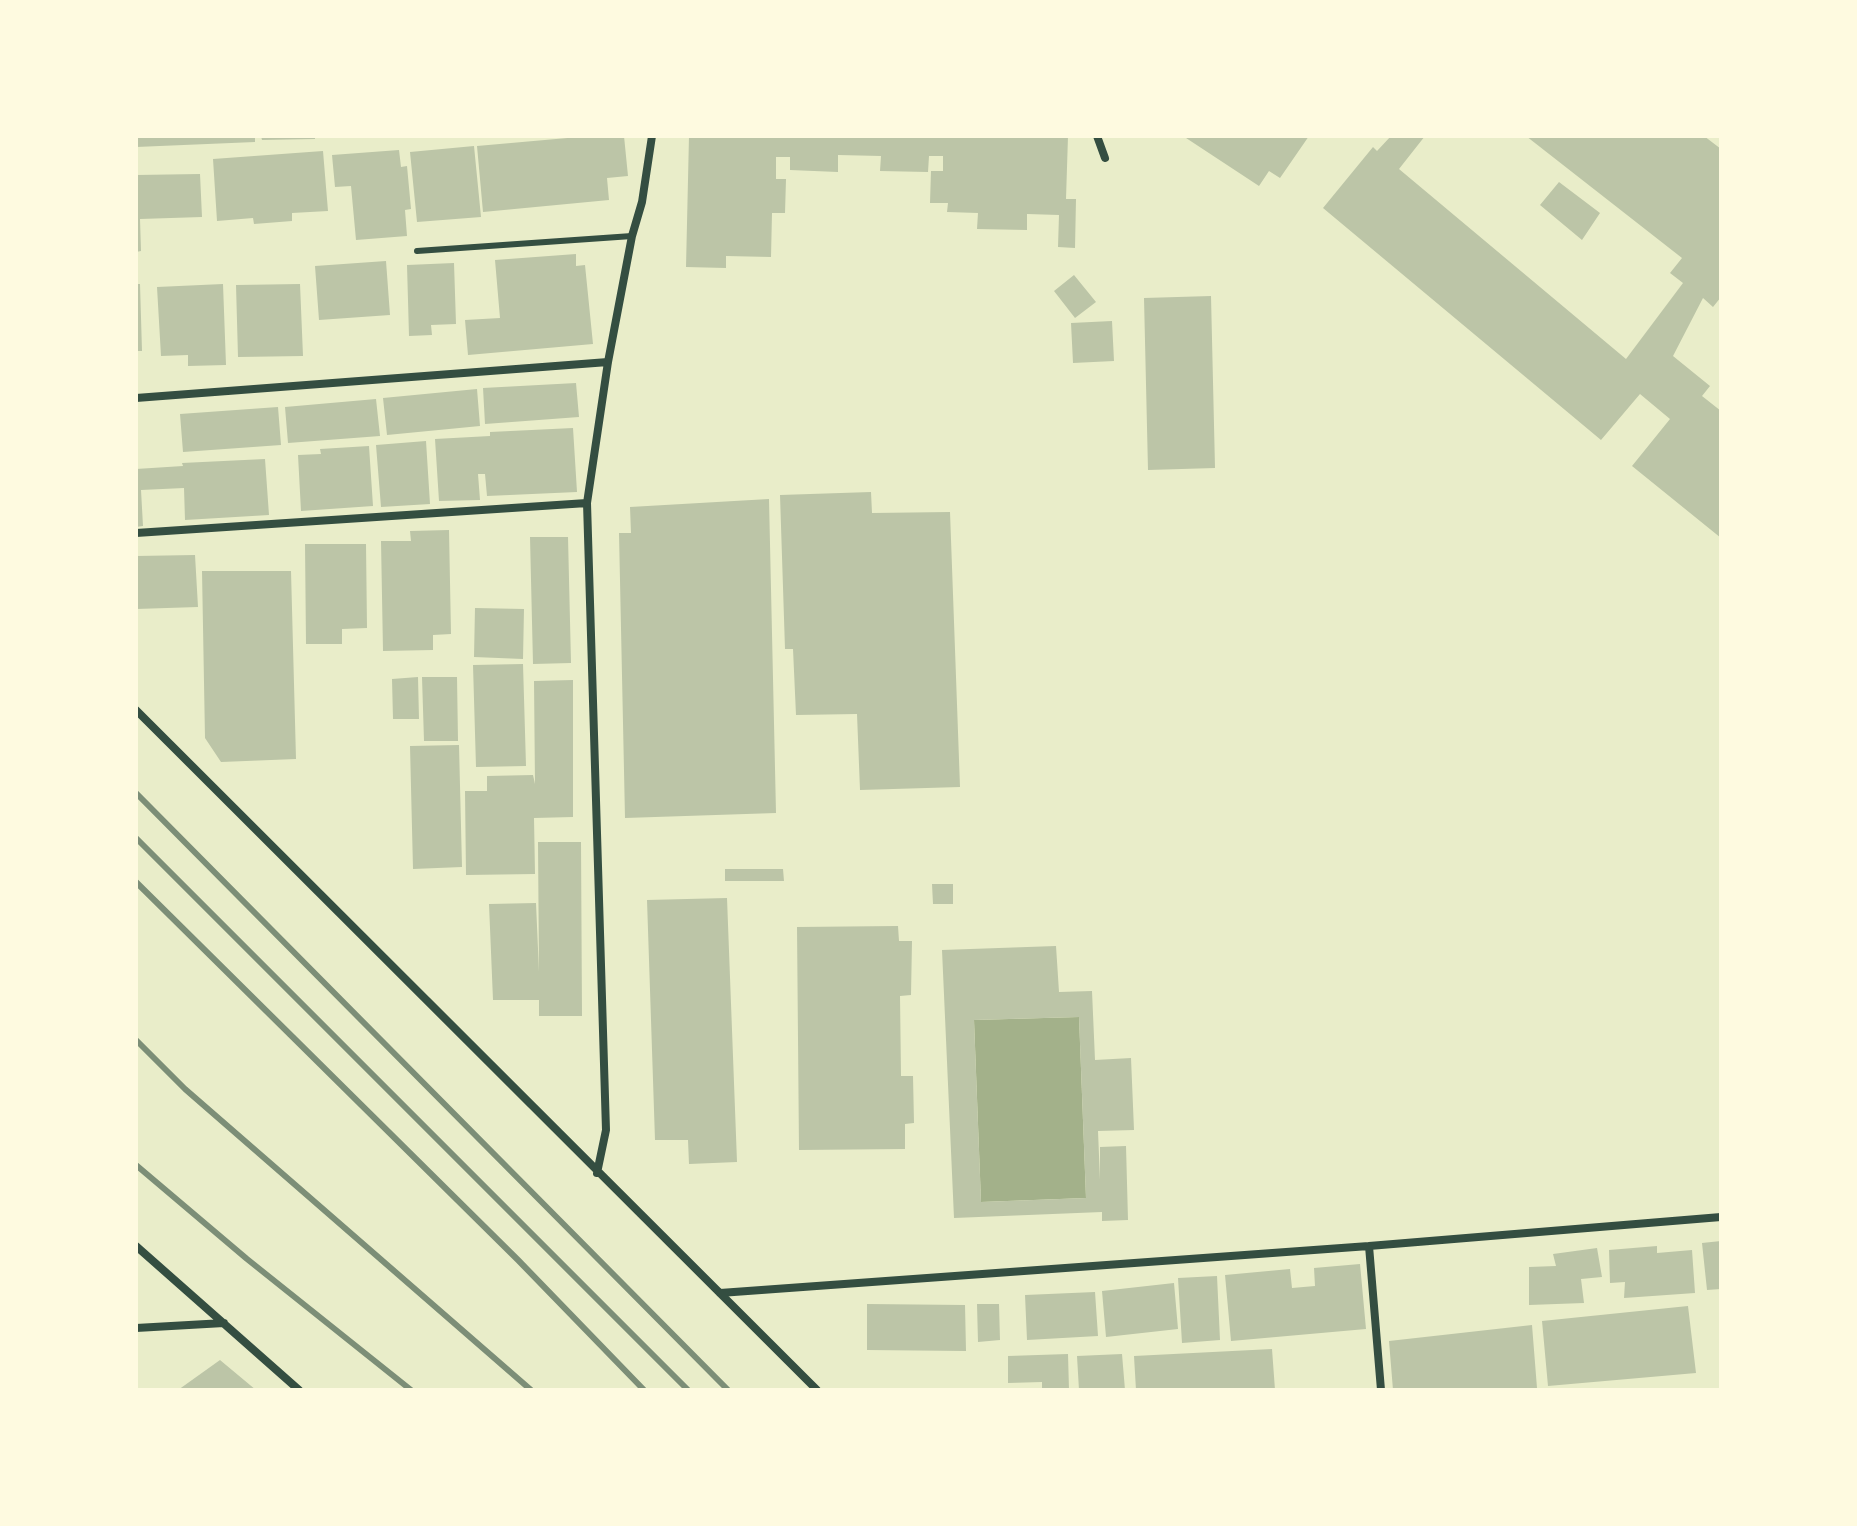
<!DOCTYPE html>
<style>
body{margin:0}
#map{position:relative;width:1857px;height:1526px;overflow:hidden;background:#e9edc9;font-family:Montserrat,sans-serif}
canvas{display:block}
.frame{position:absolute;inset:0;border:138px solid #fefae0;pointer-events:none}
</style>
<div id="map">
<canvas width="1857" height="1526"></canvas>
<div class="frame"></div>
</div>
<script>
const c = document.querySelector('canvas').getContext('2d');
c.lineJoin = 'round';
function fill(path, color) { c.fillStyle = color; c.fill(path, 'evenodd'); }
function strokePath(path, color, width, dash) { c.strokeStyle = color; c.lineWidth = width; c.lineCap = dash ? 'butt' : 'round'; c.setLineDash(dash || []); c.stroke(path); }
fill(new Path2D(`
 M 1079,1017 L 1086,1198 L 981,1202 L 974,1020 Z`), '#a3b18a');
fill(new Path2D(`
 M 136,136 L 255,136 L 255,142 L 136,147 Z
 M 261,136 L 315,136 L 315,139 L 262,140 Z
 M 590,136 L 624,136 L 628,176 L 607,178 L 609,200 L 483,212 L 477,146 Z
 M 689,136 L 1068,136 L 1066,199 L 1076,199 L 1075,248 L 1058,247 L 1059,215 L 1027,214 L 1027,230 L 977,229 L 978,213 L 947,212 L 948,203 L 930,203 L 931,171 L 943,171 L 943,156 L 929,156 L 928,172 L 880,171 L 881,156 L 838,155 L 838,172 L 790,170 L 790,157 L 776,157 L 776,179 L 786,179 L 785,213 L 772,213 L 771,257 L 726,256 L 726,268 L 686,267 Z
 M 1183,136 L 1309,136 L 1280,178 L 1269,171 L 1259,186 Z
 M 1391,136 L 1425,136 L 1399,169 L 1626,359 L 1683,283 L 1670,273 L 1682,258 L 1526,136 L 1704,136 L 1721,149 L 1721,297 L 1713,307 L 1703,298 L 1673,356 L 1710,386 L 1702,396 L 1721,411 L 1721,538 L 1632,466 L 1670,419 L 1640,394 L 1601,440 L 1323,208 L 1373,147 L 1377,151 Z
 M 474,146 L 481,217 L 417,222 L 410,152 Z
 M 399,150 L 401,167 L 407,166 L 411,209 L 405,210 L 407,236 L 356,240 L 351,186 L 335,187 L 332,155 Z
 M 323,151 L 328,211 L 292,213 L 292,221 L 254,224 L 253,218 L 217,221 L 213,159 Z
 M 200,174 L 202,217 L 140,219 L 141,251 L 136,252 L 136,175 Z
 M 1559,182 L 1600,213 L 1582,240 L 1540,205 Z
 M 576,254 L 576,266 L 585,265 L 593,344 L 468,355 L 465,320 L 500,318 L 495,260 Z
 M 386,261 L 390,315 L 319,320 L 315,266 Z
 M 454,263 L 456,324 L 431,325 L 432,335 L 409,336 L 407,265 Z
 M 1074,275 L 1096,302 L 1075,318 L 1054,291 Z
 M 136,284 L 140,284 L 142,351 L 136,351 Z
 M 223,284 L 226,365 L 188,366 L 188,355 L 161,356 L 157,287 Z
 M 300,284 L 303,356 L 238,357 L 236,285 Z
 M 1211,296 L 1215,468 L 1148,470 L 1144,298 Z
 M 1112,321 L 1114,361 L 1073,363 L 1071,323 Z
 M 576,383 L 579,417 L 485,424 L 483,388 Z
 M 477,389 L 480,426 L 387,435 L 383,398 Z
 M 376,399 L 380,436 L 288,443 L 285,407 Z
 M 278,407 L 281,445 L 183,452 L 180,414 Z
 M 573,428 L 577,492 L 487,496 L 485,474 L 478,474 L 480,500 L 439,501 L 435,439 L 490,436 L 490,432 Z
 M 426,441 L 430,504 L 381,507 L 376,445 Z
 M 369,446 L 373,506 L 301,511 L 298,455 L 321,454 L 320,449 Z
 M 265,459 L 269,515 L 185,520 L 184,488 L 141,490 L 143,526 L 136,527 L 136,469 L 183,466 L 182,463 Z
 M 871,492 L 872,513 L 950,512 L 960,787 L 860,790 L 857,714 L 796,715 L 793,649 L 785,649 L 780,495 Z
 M 769,499 L 776,813 L 625,818 L 619,533 L 631,533 L 630,507 Z
 M 449,530 L 451,634 L 433,635 L 433,650 L 383,651 L 381,541 L 411,541 L 410,531 Z
 M 530,537 L 568,537 L 571,663 L 533,664 Z
 M 305,544 L 366,544 L 367,628 L 342,629 L 342,644 L 306,644 Z
 M 195,555 L 198,607 L 136,609 L 136,556 Z
 M 202,571 L 291,571 L 296,759 L 221,762 L 205,738 Z
 M 475,608 L 524,609 L 523,659 L 474,657 Z
 M 523,664 L 526,766 L 476,767 L 473,665 Z
 M 418,677 L 419,719 L 393,719 L 392,679 Z
 M 422,677 L 457,677 L 458,741 L 424,741 Z
 M 573,680 L 573,817 L 534,818 L 535,874 L 466,875 L 465,791 L 487,791 L 487,776 L 533,775 L 535,784 L 534,681 Z
 M 459,745 L 462,867 L 413,869 L 410,746 Z
 M 538,842 L 581,842 L 582,1016 L 539,1016 L 539,1000 L 493,1000 L 489,904 L 536,903 L 539,972 Z
 M 725,869 L 783,869 L 784,881 L 725,881 Z
 M 932,884 L 953,884 L 953,904 L 933,904 Z
 M 727,898 L 737,1162 L 689,1164 L 688,1140 L 655,1140 L 647,900 Z
 M 898,926 L 899,941 L 912,941 L 911,995 L 900,996 L 901,1076 L 913,1076 L 914,1123 L 905,1124 L 905,1149 L 799,1150 L 797,927 Z
 M 1056,946 L 1059,992 L 1092,991 L 1095,1060 L 1131,1058 L 1134,1130 L 1098,1131 L 1100,1180 L 1100,1147 L 1126,1146 L 1128,1220 L 1102,1221 L 1102,1212 L 954,1218 L 942,950 ZM 1079,1017 L 1086,1198 L 981,1202 L 974,1020 Z
 M 1721,1241 L 1721,1289 L 1707,1290 L 1702,1243 Z
 M 1657,1246 L 1657,1253 L 1692,1250 L 1695,1293 L 1624,1298 L 1625,1282 L 1610,1283 L 1609,1250 Z
 M 1597,1248 L 1602,1277 L 1581,1279 L 1584,1303 L 1529,1305 L 1529,1267 L 1556,1266 L 1553,1254 Z
 M 1360,1264 L 1366,1329 L 1231,1341 L 1225,1275 L 1290,1269 L 1292,1288 L 1315,1286 L 1314,1268 Z
 M 1217,1276 L 1220,1340 L 1182,1343 L 1178,1278 Z
 M 1174,1283 L 1178,1329 L 1106,1337 L 1102,1291 Z
 M 1095,1292 L 1098,1336 L 1027,1340 L 1025,1295 Z
 M 867,1304 L 965,1305 L 966,1351 L 867,1350 Z
 M 977,1304 L 999,1304 L 1000,1340 L 978,1342 Z
 M 1688,1306 L 1696,1373 L 1548,1386 L 1542,1321 Z
 M 1532,1325 L 1537,1388 L 1393,1390 L 1389,1341 Z
 M 1272,1349 L 1275,1390 L 1136,1390 L 1134,1356 Z
 M 1068,1354 L 1069,1390 L 1042,1390 L 1042,1382 L 1008,1383 L 1008,1356 Z
 M 1122,1354 L 1125,1390 L 1079,1390 L 1077,1356 Z
 M 220,1360 L 256,1390 L 178,1390 Z`), '#bcc5a7');
strokePath(new Path2D(`
 M 417,251 L 632,236`), '#344e41', 6);
strokePath(new Path2D(`
 M 1097,136 L 1105,158
 M 136,398 L 608,362
 M 136,533 L 587,503
 M 136,710 L 817,1390
 M 597,1173 L 606,1130 L 587,503 L 608,362 L 632,236 L 642,202 L 652,136
 M 136,1246 L 299,1390
 M 1369,1246 L 1381,1390
 M 720,1293 L 1369,1246 L 1721,1217
 M 136,1328 L 224,1323`), '#344e41', 8);
strokePath(new Path2D(`
 M 136,793 L 728,1390
 M 136,838 L 688,1390
 M 136,882 L 518,1260 L 644,1390
 M 136,1040 L 185,1089 L 531,1390
 M 136,1165 L 247,1259 L 411,1390`), '#7c8e77', 6);
</script>
